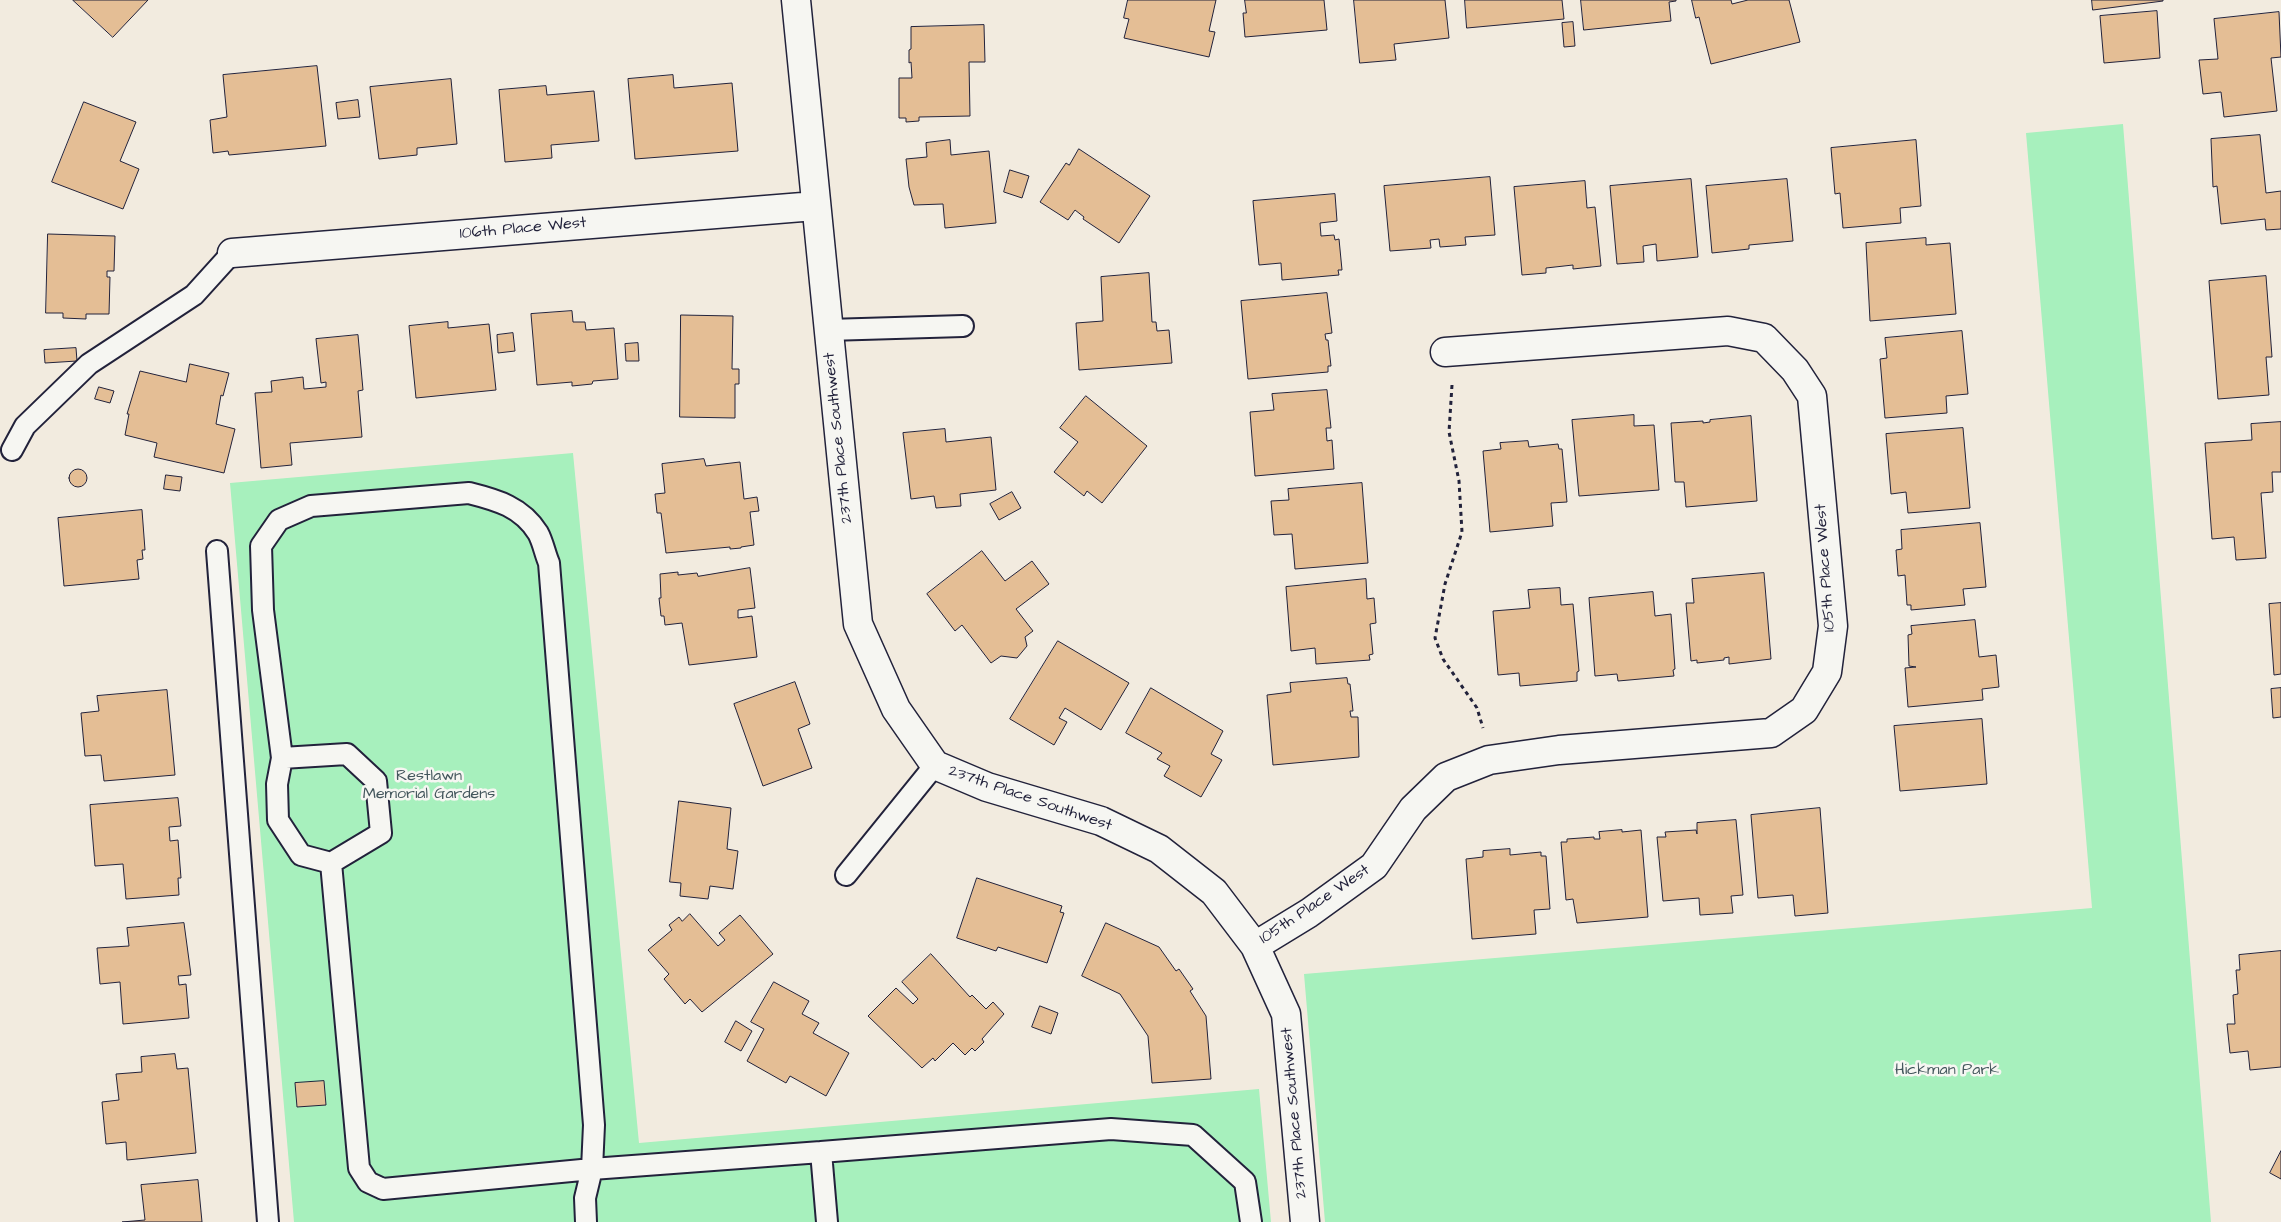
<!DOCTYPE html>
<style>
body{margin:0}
canvas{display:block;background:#f2ebdf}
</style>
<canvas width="2281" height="1222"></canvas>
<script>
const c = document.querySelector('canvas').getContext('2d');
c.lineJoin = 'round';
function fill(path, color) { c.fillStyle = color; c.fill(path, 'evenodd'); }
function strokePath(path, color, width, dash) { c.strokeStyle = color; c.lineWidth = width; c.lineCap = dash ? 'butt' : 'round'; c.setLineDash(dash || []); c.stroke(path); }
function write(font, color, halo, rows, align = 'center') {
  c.font = font + ' "Architects Daughter",sans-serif'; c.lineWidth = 5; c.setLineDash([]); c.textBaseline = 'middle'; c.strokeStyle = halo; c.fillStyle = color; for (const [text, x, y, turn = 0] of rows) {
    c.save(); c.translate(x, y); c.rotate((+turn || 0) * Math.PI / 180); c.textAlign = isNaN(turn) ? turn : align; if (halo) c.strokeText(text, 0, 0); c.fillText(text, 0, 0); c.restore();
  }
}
fill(new Path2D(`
 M 2123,124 L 2211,1222 L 1325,1222 L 1304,974 L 2092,908 L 2026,133 Z
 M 573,453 L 639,1143 L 1259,1089 L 1271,1222 L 294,1222 L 230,483 Z`), '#a7f0bd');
const building = new Path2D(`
 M 73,0 L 148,0 L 113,37 Z
 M 1128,0 L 1216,0 L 1209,31 L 1215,32 L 1209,57 L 1124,38 L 1129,19 L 1124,18 Z
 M 1245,0 L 1324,0 L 1327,30 L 1245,37 L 1243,13 L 1246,13 Z
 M 1354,0 L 1445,0 L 1449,38 L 1394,44 L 1396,60 L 1360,63 Z
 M 1465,0 L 1562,0 L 1564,19 L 1467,28 Z
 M 1581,0 L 1676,0 L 1676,1 L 1669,2 L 1671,21 L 1584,30 Z
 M 1692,0 L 1731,0 L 1732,4 L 1748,0 L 1789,0 L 1800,42 L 1711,64 L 1699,17 L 1696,18 Z
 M 2092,0 L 2163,0 L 2163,1 L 2093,10 Z
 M 2157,11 L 2160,58 L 2104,63 L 2100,16 Z
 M 2279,12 L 2281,57 L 2271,58 L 2277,111 L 2224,117 L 2221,92 L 2203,94 L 2199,60 L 2218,59 L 2214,19 Z
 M 1573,22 L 1575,46 L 1564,47 L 1562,23 Z
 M 984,25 L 985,62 L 969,62 L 970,116 L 919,117 L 919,121 L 906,122 L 906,118 L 899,118 L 899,78 L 912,78 L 911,62 L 909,63 L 909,50 L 911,49 L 911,27 Z
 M 317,66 L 326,146 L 229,155 L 228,151 L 213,153 L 210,120 L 227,117 L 223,75 Z
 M 673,75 L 674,88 L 732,83 L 738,151 L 635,159 L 628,79 Z
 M 451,79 L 457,144 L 417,148 L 417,155 L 379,159 L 370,87 Z
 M 546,86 L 547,95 L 594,91 L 599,141 L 551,145 L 552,158 L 505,162 L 499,90 Z
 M 358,100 L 360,117 L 338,119 L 336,103 Z
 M 84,102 L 136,122 L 120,161 L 139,169 L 123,209 L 52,182 Z
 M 2260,135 L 2266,193 L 2281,191 L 2281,229 L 2266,230 L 2265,219 L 2221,224 L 2217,186 L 2213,187 L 2211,139 Z
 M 950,140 L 951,155 L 989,151 L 996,223 L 945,228 L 943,204 L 914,205 L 909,187 L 906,159 L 927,157 L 926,143 Z
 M 1916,140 L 1921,206 L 1900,208 L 1901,223 L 1843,228 L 1840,193 L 1835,194 L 1831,148 Z
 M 1079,149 L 1150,196 L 1119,243 L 1083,219 L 1084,217 L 1075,210 L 1068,220 L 1040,202 L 1066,163 L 1069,165 Z
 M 1010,170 L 1029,176 L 1022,198 L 1004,192 Z
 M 1490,177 L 1495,235 L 1465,237 L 1466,245 L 1440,247 L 1439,239 L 1430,240 L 1431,248 L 1390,251 L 1384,186 Z
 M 1691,179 L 1698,257 L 1657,261 L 1656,244 L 1643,246 L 1644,262 L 1617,264 L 1610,186 Z
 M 1787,179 L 1793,241 L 1749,245 L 1749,249 L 1712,253 L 1706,186 Z
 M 1585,181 L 1587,208 L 1595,207 L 1601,266 L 1573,269 L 1573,265 L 1546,268 L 1546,273 L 1522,275 L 1514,187 Z
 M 1335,194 L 1337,221 L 1320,223 L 1321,236 L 1334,235 L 1335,240 L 1339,239 L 1342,270 L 1338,270 L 1339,275 L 1282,280 L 1281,263 L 1259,265 L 1253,201 Z
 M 48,234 L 115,236 L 114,271 L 107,271 L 107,277 L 110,277 L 109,314 L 86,314 L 86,319 L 63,318 L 63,313 L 46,313 Z
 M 1926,238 L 1926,245 L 1950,243 L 1956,314 L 1870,321 L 1866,243 Z
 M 1149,273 L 1152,322 L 1156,322 L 1157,331 L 1169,330 L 1172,363 L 1079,370 L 1076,323 L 1103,321 L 1101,277 Z
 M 2266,276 L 2272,357 L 2266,357 L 2269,395 L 2218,399 L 2209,281 Z
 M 1327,293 L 1332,333 L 1325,334 L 1326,340 L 1328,340 L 1331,366 L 1328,366 L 1328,372 L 1248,379 L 1241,301 Z
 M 572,311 L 573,322 L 585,322 L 586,330 L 614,328 L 618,379 L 593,381 L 592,384 L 572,386 L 572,382 L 537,385 L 531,314 Z
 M 681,315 L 733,316 L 732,369 L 739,369 L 739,384 L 735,384 L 735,418 L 680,417 Z
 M 448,322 L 448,328 L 489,324 L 496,390 L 416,398 L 409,326 Z
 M 1962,331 L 1968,394 L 1946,396 L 1947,413 L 1885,418 L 1880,359 L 1887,358 L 1885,338 Z
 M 513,333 L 515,351 L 498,353 L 497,335 Z
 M 358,335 L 363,390 L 358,391 L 362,437 L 290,443 L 292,465 L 261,468 L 255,393 L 272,392 L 271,381 L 303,377 L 304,389 L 326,387 L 326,382 L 321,383 L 316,339 Z
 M 638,343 L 639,361 L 626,361 L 625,344 Z
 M 76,348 L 77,361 L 45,363 L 44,350 Z
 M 190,364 L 229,373 L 223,396 L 221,395 L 216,424 L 235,429 L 224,473 L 154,457 L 157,443 L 125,435 L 129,414 L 127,414 L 140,371 L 186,382 Z
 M 99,387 L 114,391 L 110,403 L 95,399 Z
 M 1327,390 L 1331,428 L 1326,428 L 1327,441 L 1332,440 L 1334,469 L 1255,476 L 1250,412 L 1274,410 L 1272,394 Z
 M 1086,396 L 1147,446 L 1102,503 L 1087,491 L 1084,496 L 1054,472 L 1078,442 L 1060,428 Z
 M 1634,415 L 1634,426 L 1654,425 L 1659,490 L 1579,496 L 1572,420 Z
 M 1751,416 L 1757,501 L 1686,507 L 1684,482 L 1675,482 L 1671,423 L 1703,421 L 1703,423 L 1710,422 L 1710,420 Z
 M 2281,422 L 2281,472 L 2272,472 L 2273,492 L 2261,493 L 2266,558 L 2236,560 L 2234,537 L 2212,539 L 2205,443 L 2252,440 L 2251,424 Z
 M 1963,428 L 1970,508 L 1908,513 L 1906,492 L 1891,494 L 1886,434 Z
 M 945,429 L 946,442 L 991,437 L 996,490 L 960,494 L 961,506 L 936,508 L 934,496 L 911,499 L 903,433 Z
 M 1528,441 L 1529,447 L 1558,444 L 1559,449 L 1562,449 L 1567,502 L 1551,503 L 1553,526 L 1490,532 L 1483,451 L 1501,449 L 1500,443 Z
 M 704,459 L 706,466 L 740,462 L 744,499 L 757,497 L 759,511 L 750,512 L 754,545 L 741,547 L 741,548 L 730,549 L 730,547 L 666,553 L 661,513 L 657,513 L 655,494 L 665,493 L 662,464 Z
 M69 478a9 9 0 1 1 18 0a9 9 0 1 1-18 0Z
 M 166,475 L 182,477 L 180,491 L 164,489 Z
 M 1362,483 L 1368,563 L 1295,569 L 1292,534 L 1274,535 L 1271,501 L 1289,500 L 1288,489 Z
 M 1012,492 L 1021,508 L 999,520 L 990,504 Z
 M 142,510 L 145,550 L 142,550 L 143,559 L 137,560 L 139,579 L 64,586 L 58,518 Z
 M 1980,523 L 1986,587 L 1963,589 L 1965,605 L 1911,610 L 1911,605 L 1907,605 L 1905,575 L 1898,576 L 1896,550 L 1902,549 L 1901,530 Z
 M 982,551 L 1005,581 L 1032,561 L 1049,584 L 1016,609 L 1033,631 L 1025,637 L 1027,646 L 1017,658 L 1001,656 L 991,663 L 962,625 L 955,631 L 927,594 Z
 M 750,568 L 755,608 L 738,610 L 738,618 L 752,616 L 757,657 L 689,665 L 682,623 L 665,625 L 664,616 L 661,616 L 659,598 L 661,598 L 660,574 L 678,572 L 678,575 L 697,573 L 698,576 Z
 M 1764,573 L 1771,659 L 1729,664 L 1729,657 L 1724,658 L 1724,660 L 1697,663 L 1697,660 L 1691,661 L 1686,603 L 1694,603 L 1692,579 Z
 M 1366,579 L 1367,599 L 1374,598 L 1376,623 L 1370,624 L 1373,654 L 1369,655 L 1370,660 L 1316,664 L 1315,648 L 1291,651 L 1286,587 Z
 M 1560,588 L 1561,605 L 1573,604 L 1579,671 L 1577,672 L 1577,681 L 1520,686 L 1519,673 L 1498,675 L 1493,611 L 1530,608 L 1528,590 Z
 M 1653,592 L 1655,616 L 1671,614 L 1675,669 L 1673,670 L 1674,676 L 1618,681 L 1617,674 L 1595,676 L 1589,598 Z
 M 2281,603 L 2281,674 L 2274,675 L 2269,604 Z
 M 1975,620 L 1979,657 L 1996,655 L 1999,687 L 1982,689 L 1983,700 L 1908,707 L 1905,668 L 1916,667 L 1909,666 L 1908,635 L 1912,634 L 1911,626 Z
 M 1058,641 L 1129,683 L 1101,730 L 1065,708 L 1059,718 L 1067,722 L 1054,745 L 1010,719 Z
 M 1347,678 L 1348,684 L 1350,684 L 1353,711 L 1350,711 L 1351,717 L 1358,717 L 1359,757 L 1273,765 L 1267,695 L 1291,692 L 1290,683 Z
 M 795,682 L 810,724 L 798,729 L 812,768 L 763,786 L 734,704 Z
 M 1151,688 L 1223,731 L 1211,754 L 1222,760 L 1201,797 L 1164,776 L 1170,766 L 1157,759 L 1162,753 L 1126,733 Z
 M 2281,688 L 2281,717 L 2273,718 L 2271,689 Z
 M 167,690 L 175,775 L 104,781 L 101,755 L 85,756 L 81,713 L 99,711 L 97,696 Z
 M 1982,719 L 1987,784 L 1900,791 L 1894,726 Z
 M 178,798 L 181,826 L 169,827 L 170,841 L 178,840 L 181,878 L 178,878 L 179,895 L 126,899 L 123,864 L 95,866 L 90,805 Z
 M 679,801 L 731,808 L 727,849 L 738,851 L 733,889 L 710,886 L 708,899 L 680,896 L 681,883 L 670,882 Z
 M 1820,808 L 1828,913 L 1795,916 L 1793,895 L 1758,898 L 1751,815 Z
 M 1736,820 L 1743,895 L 1731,896 L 1733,913 L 1700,915 L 1699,898 L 1663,901 L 1657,837 L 1666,837 L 1665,832 L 1696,830 L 1697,834 L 1697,823 Z
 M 1622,830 L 1622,832 L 1641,830 L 1648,917 L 1577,923 L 1573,899 L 1566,900 L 1561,842 L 1567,842 L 1567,839 L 1594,837 L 1594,839 L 1600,839 L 1599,832 Z
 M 1510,849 L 1510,855 L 1541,852 L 1541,856 L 1546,856 L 1550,909 L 1534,910 L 1536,934 L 1472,939 L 1466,859 L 1483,857 L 1483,851 Z
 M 977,878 L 1062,906 L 1060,912 L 1064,913 L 1047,963 L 998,947 L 996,951 L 957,938 Z
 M 690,914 L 718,946 L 725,940 L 719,933 L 740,915 L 773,954 L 702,1012 L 690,999 L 685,1004 L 664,979 L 669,974 L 648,950 L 672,930 L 669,925 L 679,917 L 682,921 Z
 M 184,923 L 191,975 L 178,976 L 179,985 L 186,984 L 189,1018 L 123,1024 L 120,982 L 100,984 L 97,948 L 129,946 L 127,928 Z
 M 1106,923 L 1159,947 L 1176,971 L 1179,969 L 1193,989 L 1190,991 L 1206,1016 L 1211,1079 L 1152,1083 L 1148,1036 L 1120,994 L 1082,976 Z
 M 2281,951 L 2281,1067 L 2250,1070 L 2248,1051 L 2230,1053 L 2227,1024 L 2235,1024 L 2233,995 L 2238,994 L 2236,970 L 2240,970 L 2239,955 Z
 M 931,954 L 970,997 L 972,995 L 986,1009 L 993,1002 L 1004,1014 L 982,1039 L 984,1042 L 975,1051 L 972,1048 L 965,1055 L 953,1043 L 935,1061 L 933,1058 L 922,1068 L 868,1016 L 896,988 L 913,1004 L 918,999 L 902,982 Z
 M 774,982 L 809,1001 L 802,1014 L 819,1023 L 813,1033 L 849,1053 L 826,1096 L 790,1076 L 786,1083 L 747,1061 L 764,1029 L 751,1022 Z
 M 1040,1006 L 1058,1013 L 1051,1034 L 1032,1027 Z
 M 736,1021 L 752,1031 L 741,1051 L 725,1042 Z
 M 175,1054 L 177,1069 L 188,1068 L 196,1153 L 127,1160 L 126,1142 L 106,1144 L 102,1102 L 119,1100 L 116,1074 L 142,1072 L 141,1057 Z
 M 324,1081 L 326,1105 L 297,1107 L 295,1083 Z
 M 2281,1151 L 2281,1179 L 2270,1173 Z
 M 198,1180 L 202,1222 L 122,1222 L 145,1220 L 141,1185 Z`);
fill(building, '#e4be95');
strokePath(building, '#22223b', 1);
const service = new Path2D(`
 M 828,330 L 963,326
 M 12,450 L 25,426 L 89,364 L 194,295 L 232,253
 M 469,493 C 497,500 522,507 538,533 C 543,542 545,554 549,563 L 594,1125 L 592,1169 L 383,1189 L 368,1182 L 359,1168 L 331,863 L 301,855 L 278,820 L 277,784 L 282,758 L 263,610 L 261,546 L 279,520 L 311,506 Z
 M 217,551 L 268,1222
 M 282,758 L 347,754 L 376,781 L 381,833 L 331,863
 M 846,875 L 935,765
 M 586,1222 L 585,1198 L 592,1169 L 821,1152
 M 827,1222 L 821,1152 L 1111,1129 L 1193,1135 L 1245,1182 L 1251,1222`);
const minor = new Path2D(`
 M 796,0 L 858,624 L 896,709 L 935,765 L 987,787 L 1101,821 L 1159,849 L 1214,892 L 1255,946 L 1286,1014 L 1305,1222
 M 232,253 L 815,206
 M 1255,946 L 1309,913 L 1374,866 L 1413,809 L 1446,777 L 1489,760 L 1559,750 L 1771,733 L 1804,710 L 1827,672 L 1833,626 L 1812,396 L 1795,370 L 1764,338 L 1728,331 L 1445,352`);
strokePath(service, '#22223b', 24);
strokePath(minor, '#22223b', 31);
strokePath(new Path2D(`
 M 1452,385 L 1449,432 L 1459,481 L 1462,532 L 1445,584 L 1435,638 L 1443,659 L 1477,708 L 1483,728`), '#22223b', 3, [4, 4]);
strokePath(service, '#f6f6f2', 20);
strokePath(minor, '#f6f6f2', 28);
write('16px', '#22223b', '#f6f6f2', [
 ["106th Place West",523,229,-5],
 ["237th Place Southwest",839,438,-96],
 ["105th Place West",1826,568,-94],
 ["237th Place Southwest",1030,799,19],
 ["105th Place West",1315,905,-34],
 ["237th Place Southwest",1295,1113,-95]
]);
write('16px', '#43565c', '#f6f6f2', [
 ["Restlawn",429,777],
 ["Memorial Gardens",429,795],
 ["Hickman Park",1947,1071]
]);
</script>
